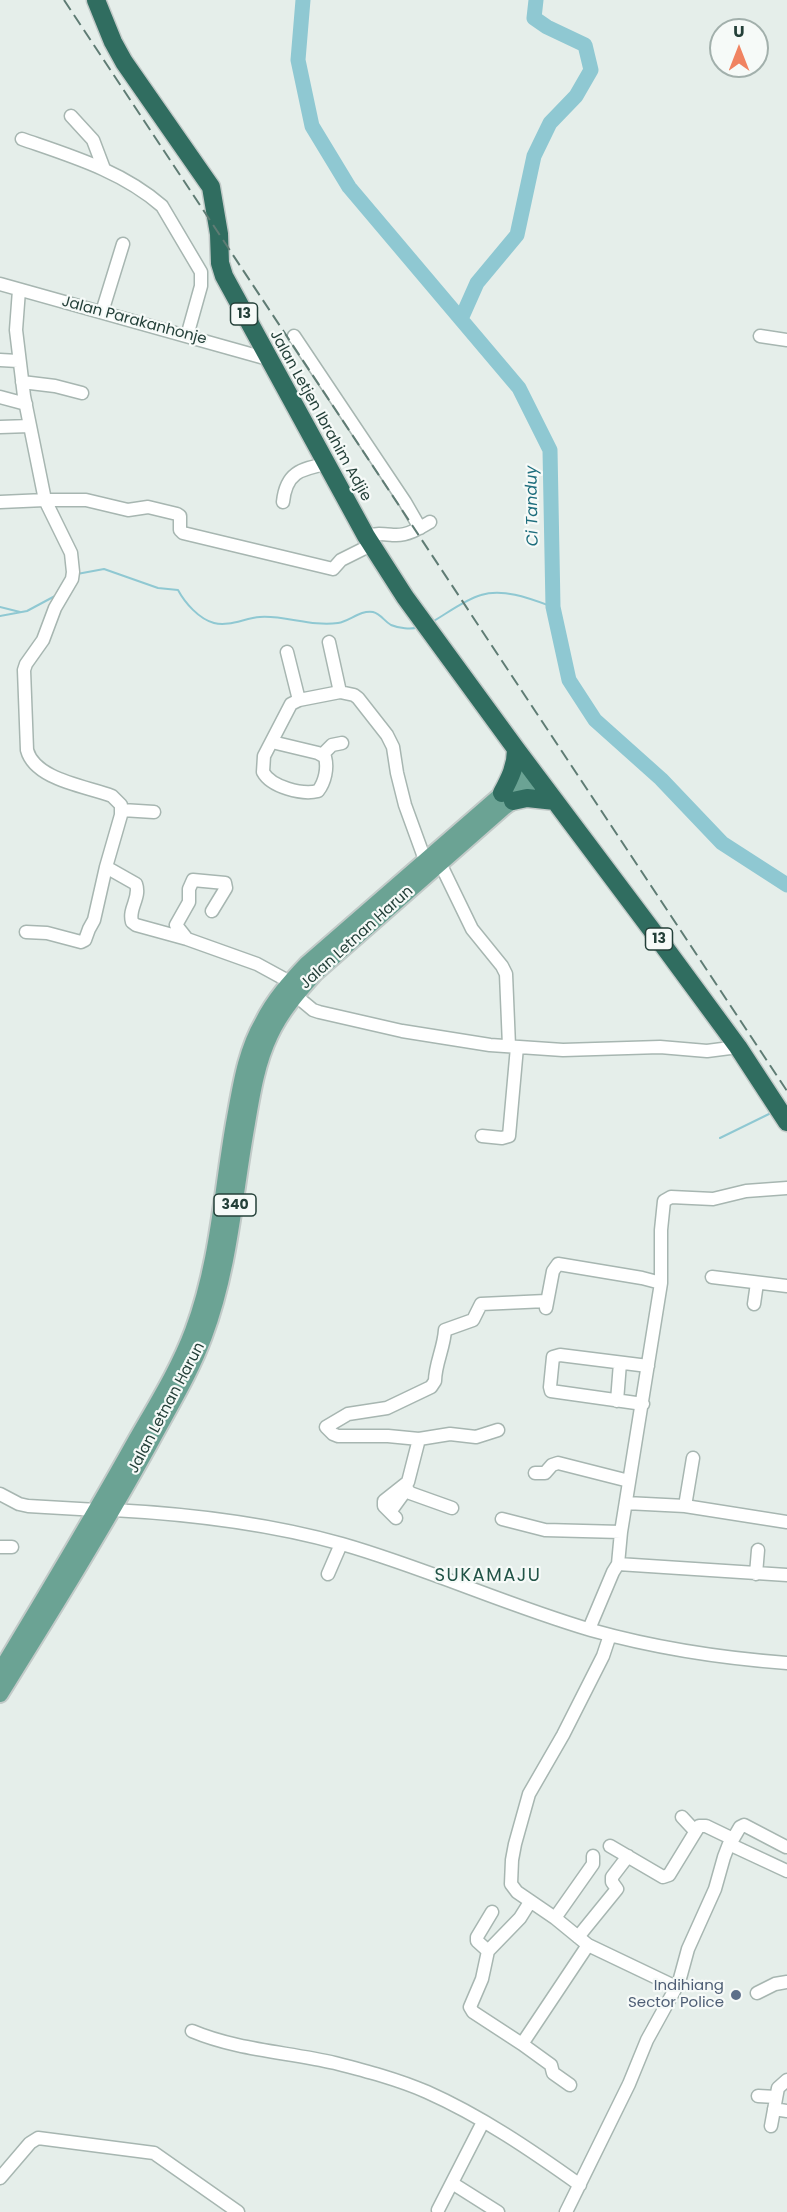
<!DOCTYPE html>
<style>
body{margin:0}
#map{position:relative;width:787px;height:2212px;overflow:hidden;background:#e5eeea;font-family:Poppins,sans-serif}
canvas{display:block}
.north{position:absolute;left:709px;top:18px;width:60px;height:60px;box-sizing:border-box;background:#f6faf8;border:2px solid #a2b0ac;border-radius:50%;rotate:0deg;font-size:16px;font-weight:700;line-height:24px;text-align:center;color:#244039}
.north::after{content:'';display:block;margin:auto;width:21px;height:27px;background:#f08361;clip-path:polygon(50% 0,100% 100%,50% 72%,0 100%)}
</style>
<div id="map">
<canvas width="787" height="2212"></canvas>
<div class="north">U</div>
</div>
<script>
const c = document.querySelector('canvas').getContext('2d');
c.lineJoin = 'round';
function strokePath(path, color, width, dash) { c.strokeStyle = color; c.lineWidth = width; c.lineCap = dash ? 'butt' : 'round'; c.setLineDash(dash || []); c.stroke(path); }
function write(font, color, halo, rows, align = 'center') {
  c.font = font + ' Poppins,sans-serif'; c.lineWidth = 4.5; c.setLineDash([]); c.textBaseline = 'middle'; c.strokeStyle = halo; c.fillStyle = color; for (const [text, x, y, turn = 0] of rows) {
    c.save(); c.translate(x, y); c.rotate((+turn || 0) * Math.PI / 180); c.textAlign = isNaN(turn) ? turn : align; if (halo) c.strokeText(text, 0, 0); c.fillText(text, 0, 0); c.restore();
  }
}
strokePath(new Path2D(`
 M 77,574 L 104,569 L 158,588 L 178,590 C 185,603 199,619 214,623 C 229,627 245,618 260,617 C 284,615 312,627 338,623 C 350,621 360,610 373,612 C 381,614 384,621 391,625 C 398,628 412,630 418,627
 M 58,591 L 66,578
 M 0,607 L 20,612
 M 0,616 L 27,611 L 55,596
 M 432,622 C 446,614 466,599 481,595 C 504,588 531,599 553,607
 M 720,1138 L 771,1113`), '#8fc8d2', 2);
strokePath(new Path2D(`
 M 303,0 L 298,60 L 312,126 L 349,187 L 519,388 L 550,450 L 553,607 L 569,680 L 595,720 L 661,779 L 722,843 L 787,885
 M 461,319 L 477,283 L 517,235 L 534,156 L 550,123 L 576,96 L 591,70 L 585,45 L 547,27 L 534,18 L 536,0`), '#8fc8d2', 15);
const minor = new Path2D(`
 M 71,116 L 93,140 L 104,169
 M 22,139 C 71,156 122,171 162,206 L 201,272 L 201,286 L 187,336
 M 0,284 L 268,359
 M 19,290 L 16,330 L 24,396 L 45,500 L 71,553 L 73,572 L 72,579 L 55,608 L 43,640 L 26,664 L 24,670 L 27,750 C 35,780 86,786 112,796 L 121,805 L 121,815 L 106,867 L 136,884 C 141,898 128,908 132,922 L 136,925 L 187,939 L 257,964 L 290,982
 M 102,312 L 123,244
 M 294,336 L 405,502 L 420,528
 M 760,336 L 787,340
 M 0,360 L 18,361
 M 22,382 L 55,386 L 82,393
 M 0,397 L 26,404
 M 0,427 L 30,426
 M 0,502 L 45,500 L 86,500 L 128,510 L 148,507 L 177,514 L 180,516 L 180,530 L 183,533 L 333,569 L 341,560 L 371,545
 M 283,502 C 286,473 300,469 326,464
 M 366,536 C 377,533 383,534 394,535 C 407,536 420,528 430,522
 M 329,642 L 340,692
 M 287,652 L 299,700
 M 272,742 L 318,753 L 325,757 C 328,768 325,782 318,791 C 302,795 271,787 263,772 L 264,756 L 291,704 L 299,700 L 340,692 L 354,695 L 358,698 L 387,735 L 393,747 L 397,773 L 405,805 L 425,860
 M 322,755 L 332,745 L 342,743
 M 122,810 L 154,812
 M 440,863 L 472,929 L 502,966 L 506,974 L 509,1046
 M 26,932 L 47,933 L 81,942 L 85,940 L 89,929 L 94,920 L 106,867
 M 187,939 L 176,925 L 189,902 L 189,889 L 193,880 L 225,883 L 226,888 L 212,911
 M 295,995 L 313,1010 L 319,1012 L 402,1031 L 490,1045 L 563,1050 L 660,1047 L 707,1051 L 738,1047
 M 482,1136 L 502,1138 L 509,1136 L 517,1047
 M 712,1277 L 787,1286
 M 754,1304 L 757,1283
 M 546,1308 L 553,1271 L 558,1264 L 642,1278 L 661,1283
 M 617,1401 L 620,1363
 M 643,1404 L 551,1391 L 550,1387 L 553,1357 L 560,1355 L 648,1366
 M 498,1430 L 476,1437 L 450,1434 L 419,1439 L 388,1436 L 338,1436 L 333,1434 L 326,1427 L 348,1414 L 387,1408 L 431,1387 L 435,1381 C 435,1364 444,1348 445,1330 L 473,1320 L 481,1304 L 546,1301
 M 535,1473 L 545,1473 L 552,1465 L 558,1463 L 629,1481
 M 405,1486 L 410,1493 L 452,1508
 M 0,1494 L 19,1504 L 28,1506 L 97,1510
 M 626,1503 L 685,1506 L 787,1522
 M 685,1506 L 693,1458
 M 113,1510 C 190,1514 267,1523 342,1544 C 426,1568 506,1605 591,1630 C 655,1648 720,1658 787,1663
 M 390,1512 L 406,1490
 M 396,1518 L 384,1506 L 384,1501 L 408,1482 L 419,1439
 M 502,1519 L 545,1530 L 621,1532
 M 0,1547 L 12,1547
 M 618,1564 L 787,1575
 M 328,1574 L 341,1544
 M 756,1574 L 758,1550
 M 589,1629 L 613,1572 L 618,1564 L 621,1532 L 661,1283 L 661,1230 L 664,1201 L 671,1197 L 713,1199 L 746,1191 L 787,1188
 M 610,1635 L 603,1656 L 563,1735 L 529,1794 L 515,1844 L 512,1860 L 511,1884 L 517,1892 L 555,1918 L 588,1945 L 676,1987
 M 682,1817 L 695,1831
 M 733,1839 L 740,1827 L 744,1825 L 786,1847
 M 610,1846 L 663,1877 L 669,1875 L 699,1826 L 706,1826 L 733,1839 L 729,1844
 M 530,1902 L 520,1918 L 488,1951 L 482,1979 L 470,2007 L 473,2012 L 522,2044 L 588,1945
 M 555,1918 L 593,1864 L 593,1856
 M 578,1937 L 617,1889 L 612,1882 L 612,1877 L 628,1856
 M 488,1951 L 477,1941 L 477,1937 L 492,1912
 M 757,1993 L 775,1984 L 787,1982
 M 192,2031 C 237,2050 287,2052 335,2063 C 366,2071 397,2079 427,2092 C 481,2116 531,2150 580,2185
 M 522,2044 L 551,2065 L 553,2073 L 570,2085
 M 758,2096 L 776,2097
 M 774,2109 L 787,2111
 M 771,2126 L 778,2088 L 787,2080
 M 0,2178 L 30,2143 L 38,2138 L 154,2153 L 238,2212
 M 452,2183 L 498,2212
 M 438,2210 L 483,2122
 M 566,2212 L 629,2084 L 647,2040 L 679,1982 L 688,1949 L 715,1889 L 724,1857 L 729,1844 L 787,1871`);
const major = new Path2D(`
 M 0,1672 C 46,1596 91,1521 134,1444 C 155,1407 178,1371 193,1331 C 219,1262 222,1189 235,1118 C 241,1085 246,1051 263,1022 C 274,1000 290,982 307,964 L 531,769
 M 0,1694 C 51,1612 102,1530 149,1445 C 168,1409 190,1374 204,1336 C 230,1267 234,1194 247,1123 C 252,1093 257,1062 270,1035 C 281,1011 298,992 315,973 L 504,807 L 540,781`);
const highway = new Path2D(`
 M 96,0 L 113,42 L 124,62 L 211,187 L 219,234 L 220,263 L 224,276 L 366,536 L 405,597 L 516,749 L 663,945 L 738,1047 L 787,1122
 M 502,793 C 510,778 516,766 516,749
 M 513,801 L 527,798 L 555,801`);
strokePath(minor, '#a7b6b1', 15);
strokePath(major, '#c2cac8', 20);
strokePath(highway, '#c2cac8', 21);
strokePath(minor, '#fff', 12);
strokePath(major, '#6ba394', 16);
strokePath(highway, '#306d60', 18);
strokePath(new Path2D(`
 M 64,0 L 787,1091`), '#5f7c74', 2, [12, 6]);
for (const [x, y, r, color] of [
 [736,1995,6,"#5c6f8a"]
]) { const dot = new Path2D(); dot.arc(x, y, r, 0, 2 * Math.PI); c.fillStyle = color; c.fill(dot); strokePath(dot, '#f6faf8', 2); }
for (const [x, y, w] of [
 [244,314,27],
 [659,939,27],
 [235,1205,42]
]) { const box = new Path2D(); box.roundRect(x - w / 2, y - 11, w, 22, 4.5); c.fillStyle = '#f6faf8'; c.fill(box); strokePath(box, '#244039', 1.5); }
write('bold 14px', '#244039', null, [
 ["13",244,314],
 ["13",659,939],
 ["340",235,1205]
]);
write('15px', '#244039', '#f6faf8', [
 ["Jalan Parakanhonje",134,321,15],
 ["Jalan Letjen Ibrahim Adjie",320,416,61],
 ["Jalan Letnan Harun",357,938,-42],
 ["Jalan Letnan Harun",167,1408,-62]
]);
write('15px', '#4e5e75', '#f6faf8', [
 ["Indihiang",724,1986],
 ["Sector Police",724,2003]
], 'right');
write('italic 16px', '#1e6e7d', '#f6faf8', [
 ["Ci Tanduy",533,506,-91]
]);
c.letterSpacing = '1.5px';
write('18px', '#205346', '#f6faf8', [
 ["SUKAMAJU",488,1576]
]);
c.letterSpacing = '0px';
</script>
